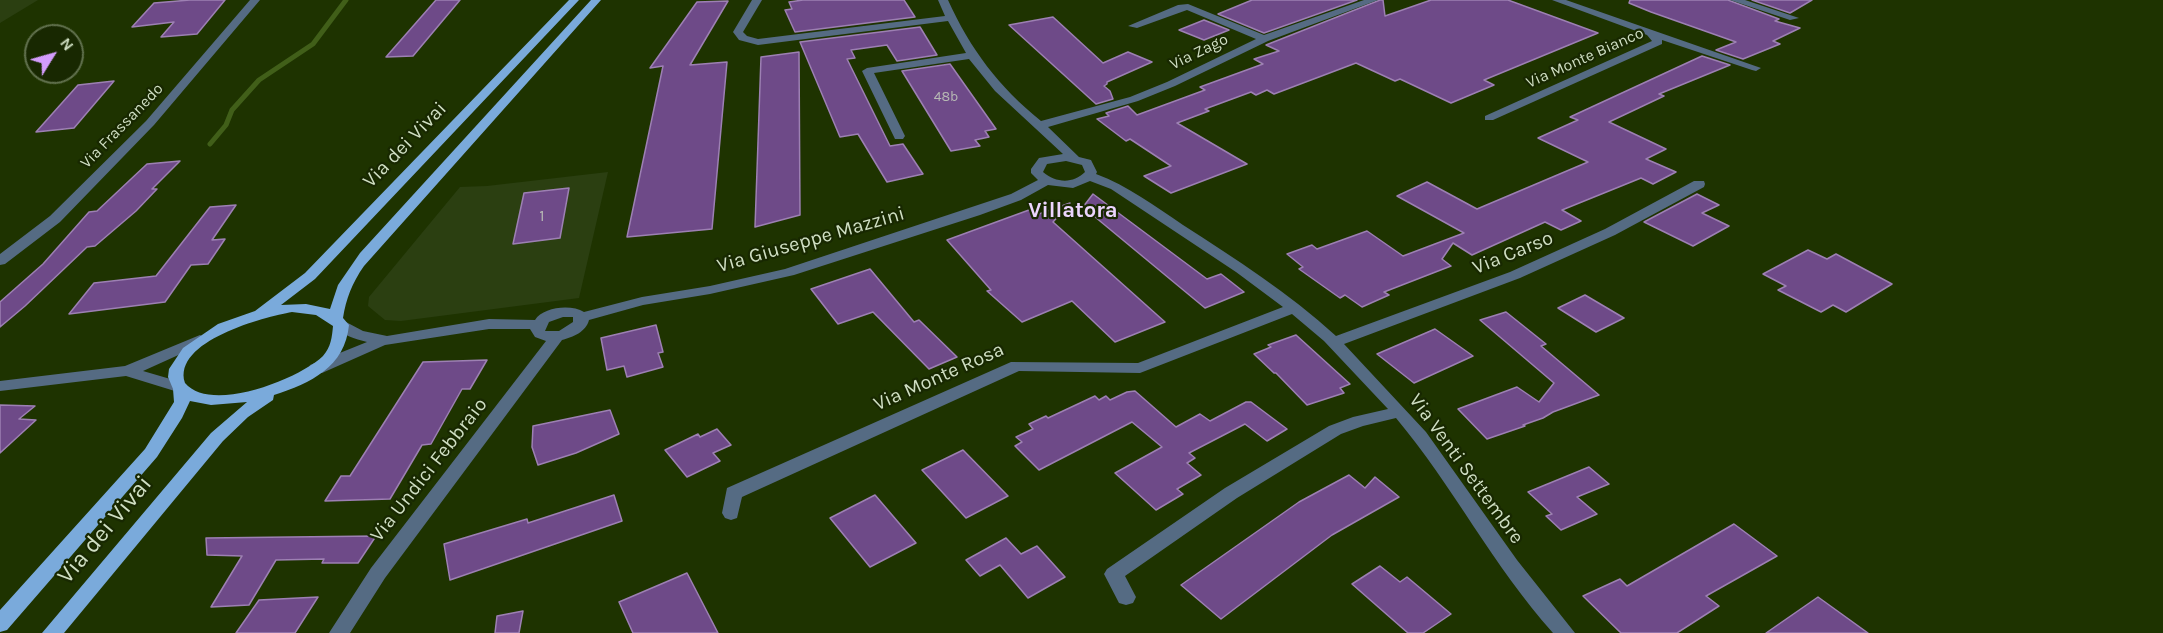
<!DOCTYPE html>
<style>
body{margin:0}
#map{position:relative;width:2163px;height:633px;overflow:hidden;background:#1e3300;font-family:Karla,sans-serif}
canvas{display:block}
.north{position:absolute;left:24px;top:24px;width:60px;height:60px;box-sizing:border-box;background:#182801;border:2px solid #61714e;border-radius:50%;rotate:53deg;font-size:16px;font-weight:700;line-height:24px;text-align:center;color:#cfdec2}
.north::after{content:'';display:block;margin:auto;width:21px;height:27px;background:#d39cfc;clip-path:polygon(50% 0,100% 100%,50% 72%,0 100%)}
</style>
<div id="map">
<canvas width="2163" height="633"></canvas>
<div class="north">N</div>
</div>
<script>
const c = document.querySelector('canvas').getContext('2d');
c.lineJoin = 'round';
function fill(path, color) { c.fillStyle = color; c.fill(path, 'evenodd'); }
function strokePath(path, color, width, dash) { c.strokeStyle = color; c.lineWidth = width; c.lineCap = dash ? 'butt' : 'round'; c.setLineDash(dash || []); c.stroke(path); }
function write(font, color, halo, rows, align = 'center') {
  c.font = font + ' Karla,sans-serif'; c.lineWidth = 4.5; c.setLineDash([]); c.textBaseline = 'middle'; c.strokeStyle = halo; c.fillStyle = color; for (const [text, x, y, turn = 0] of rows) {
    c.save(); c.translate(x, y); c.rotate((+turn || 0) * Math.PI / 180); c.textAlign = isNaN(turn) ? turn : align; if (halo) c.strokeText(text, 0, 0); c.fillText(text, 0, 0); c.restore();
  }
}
fill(new Path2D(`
 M 0,0 L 38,0 L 0,23 Z
 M 608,172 L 579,298 L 401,321 L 385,320 L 368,306 L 369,297 L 460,187 L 487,186 Z`), '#2b3f11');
strokePath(new Path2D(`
 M 210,144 L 226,125 L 232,110 L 259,80 L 313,44 L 346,0`), '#415f19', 5);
const building = new Path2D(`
 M 190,0 L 225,0 L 197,34 L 161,37 L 174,22 L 132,27 L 154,3 Z
 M 436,0 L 460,0 L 413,56 L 386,57 Z
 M 803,0 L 904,0 L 915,17 L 795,32 L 785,10 L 792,9 L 789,2 Z
 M 1252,0 L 1357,0 L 1264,33 L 1218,14 Z
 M 1380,0 L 1383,0 L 1385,16 L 1431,0 L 1508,0 L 1598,33 L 1484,80 L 1494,85 L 1451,103 L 1400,79 L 1395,81 L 1356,63 L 1274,94 L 1267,90 L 1256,95 L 1251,92 L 1205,109 L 1209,111 L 1177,123 L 1247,164 L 1171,193 L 1144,176 L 1171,166 L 1130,139 L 1126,141 L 1097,119 L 1109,116 L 1106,113 L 1128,106 L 1137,115 L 1205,90 L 1200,87 L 1263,64 L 1254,59 L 1279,51 L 1266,45 Z
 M 1630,0 L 1728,0 L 1779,19 L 1775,21 L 1800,28 L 1773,41 L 1780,44 L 1743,59 L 1716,50 L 1736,42 L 1651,12 L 1629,3 Z
 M 1752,0 L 1812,0 L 1790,13 Z
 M 728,1 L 690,65 L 727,62 L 712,229 L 627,237 L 663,66 L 650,68 L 697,2 Z
 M 1053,17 L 1103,63 L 1128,52 L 1152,62 L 1107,82 L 1107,84 L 1104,86 L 1110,91 L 1113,99 L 1096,104 L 1009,25 Z
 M 1204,20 L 1229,30 L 1204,40 L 1179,30 Z
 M 920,27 L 937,55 L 897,61 L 887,45 L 851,50 L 855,58 L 847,59 L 890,146 L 903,144 L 923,174 L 887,182 L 858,134 L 840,137 L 800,42 Z
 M 799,52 L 800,215 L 755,227 L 761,57 Z
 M 1702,56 L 1730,65 L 1659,94 L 1664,96 L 1609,122 L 1666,149 L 1646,159 L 1676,172 L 1653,184 L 1641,178 L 1562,210 L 1581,221 L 1561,230 L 1545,222 L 1472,255 L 1453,243 L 1442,259 L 1451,266 L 1384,292 L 1389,295 L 1362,307 L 1345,295 L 1340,298 L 1299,269 L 1303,267 L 1287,254 L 1312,245 L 1317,249 L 1367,231 L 1403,256 L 1464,233 L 1397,196 L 1427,182 L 1477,209 L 1588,162 L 1538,138 L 1578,120 L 1570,117 Z
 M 950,64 L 996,129 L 985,131 L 989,137 L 975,140 L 980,146 L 951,151 L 902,71 Z
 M 114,81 L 74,128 L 36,132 L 78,85 Z
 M 180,161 L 152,189 L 157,189 L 136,211 L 95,246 L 87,247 L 25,306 L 0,327 L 0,302 L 43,264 L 89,212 L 97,211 L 147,164 Z
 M 569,188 L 560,238 L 513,244 L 524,193 Z
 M 1093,194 L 1207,279 L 1221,274 L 1244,292 L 1205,308 L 1083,207 Z
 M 1697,194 L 1719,205 L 1702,213 L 1729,226 L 1693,246 L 1644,222 Z
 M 1070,203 L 1053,222 L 1165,322 L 1115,342 L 1072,301 L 1022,322 L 987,291 L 991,290 L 947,240 L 1029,210 L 1036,215 Z
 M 236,205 L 212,240 L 225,239 L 208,264 L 191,265 L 165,302 L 69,314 L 94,283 L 156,276 L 210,207 Z
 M 1808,250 L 1827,259 L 1836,254 L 1892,284 L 1846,312 L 1833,305 L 1821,312 L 1778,290 L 1786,286 L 1763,274 Z
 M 870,269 L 914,322 L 919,320 L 957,357 L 929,369 L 873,312 L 838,324 L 811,289 Z
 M 1585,295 L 1624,318 L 1596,332 L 1558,308 Z
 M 1506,312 L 1546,344 L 1541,346 L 1599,395 L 1553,412 L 1543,418 L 1523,425 L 1525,426 L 1487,439 L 1458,409 L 1517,387 L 1539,402 L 1554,383 L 1480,320 Z
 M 656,325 L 663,352 L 658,353 L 663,367 L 627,377 L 624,366 L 607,370 L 601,338 Z
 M 1435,329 L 1473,356 L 1414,383 L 1377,354 Z
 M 1296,335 L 1350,384 L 1340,388 L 1344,393 L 1307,405 L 1276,373 L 1274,373 L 1254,354 L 1271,347 L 1268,345 Z
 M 487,360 L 470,389 L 462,389 L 431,444 L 422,445 L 390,499 L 325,501 L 341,476 L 350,476 L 423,362 Z
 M 1135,391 L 1176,427 L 1200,414 L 1210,421 L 1246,402 L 1251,402 L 1287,429 L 1267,441 L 1245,424 L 1189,453 L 1195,458 L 1187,463 L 1201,475 L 1177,489 L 1183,494 L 1156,510 L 1115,473 L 1162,447 L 1132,422 L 1039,470 L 1015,446 L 1022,442 L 1016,437 L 1033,429 L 1029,424 L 1046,416 L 1048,418 L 1095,396 L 1099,400 L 1106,396 L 1110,400 L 1127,392 Z
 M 0,405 L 35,406 L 19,419 L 36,420 L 0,453 Z
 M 610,410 L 619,434 L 576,453 L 538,465 L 532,447 L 533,426 Z
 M 717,429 L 731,445 L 713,453 L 720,461 L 687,477 L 665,450 L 698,434 L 700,437 Z
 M 963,450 L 1008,496 L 966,518 L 922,470 Z
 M 1589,467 L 1609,484 L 1577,497 L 1597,514 L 1561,530 L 1546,516 L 1552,514 L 1528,492 Z
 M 1349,475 L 1365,488 L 1375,477 L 1399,497 L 1332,535 L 1221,619 L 1181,585 L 1299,502 Z
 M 614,495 L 622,521 L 450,580 L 444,544 L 527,519 L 528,523 Z
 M 875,495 L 916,543 L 870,567 L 830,518 Z
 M 1734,524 L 1777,556 L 1706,596 L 1719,606 L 1677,633 L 1621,633 L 1583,596 L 1620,579 L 1627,586 Z
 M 376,536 L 358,563 L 322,563 L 324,559 L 276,560 L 249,605 L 211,607 L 242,556 L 207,555 L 206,538 Z
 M 1006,538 L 1021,554 L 1037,546 L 1065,577 L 1028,598 L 1000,565 L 980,576 L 966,560 Z
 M 1380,566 L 1400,582 L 1407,577 L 1451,614 L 1423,633 L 1408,633 L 1352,584 Z
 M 687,573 L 718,633 L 633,633 L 619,602 Z
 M 318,597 L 295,633 L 236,633 L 259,600 Z
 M 1818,597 L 1868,633 L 1766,633 Z
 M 523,611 L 519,633 L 495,633 L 497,616 Z`);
fill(building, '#6e4a88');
strokePath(building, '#9d80b3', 1.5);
fill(new Path2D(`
 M 250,0 L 260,0 L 154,125 L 60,222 L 5,264 L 0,265 L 0,254 L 50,216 L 146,121 Z
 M 752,0 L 762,0 L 743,32 L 747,36 L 758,39 L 945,16 L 938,0 L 948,0 C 970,49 999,87 1041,121 L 1130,97 L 1167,82 L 1256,39 L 1187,10 L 1137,28 L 1128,26 L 1178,5 L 1188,4 L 1264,35 L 1364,0 L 1378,0 L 1268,41 L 1175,86 L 1138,101 L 1048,127 L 1079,157 L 1091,160 L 1097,172 L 1096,174 C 1128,186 1155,206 1183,225 C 1236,259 1289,293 1336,336 L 1510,272 L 1605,229 L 1694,181 L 1704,181 L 1705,184 L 1704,187 L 1615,235 L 1520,278 L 1344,344 L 1426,432 L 1517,560 L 1575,633 L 1553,633 C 1493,566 1453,486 1396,418 L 1363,426 L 1341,434 L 1237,498 L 1125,576 L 1136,597 L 1133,603 L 1126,605 L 1119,603 L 1104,574 L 1107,569 L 1225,488 L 1329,426 L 1353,417 L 1388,409 L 1324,341 L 1292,314 L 1140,373 L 1019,371 L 742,497 L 737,518 L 731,520 L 725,518 L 722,513 L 727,488 L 1011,362 L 1138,363 L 1283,307 L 1236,272 L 1111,189 L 1090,181 L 1073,188 L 1048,185 L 1021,200 L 980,215 L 794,275 L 710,294 L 643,305 L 589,320 C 586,332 573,337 562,340 L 385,578 L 350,633 L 329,633 L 371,568 L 546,341 L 535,337 L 530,329 L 489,329 L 385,345 L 322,373 L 310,373 L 308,369 L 310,365 L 367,342 C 355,339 342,335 333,325 L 336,322 L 346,322 L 363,331 L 387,336 L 489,319 L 535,320 C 543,307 571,304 584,312 L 642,297 L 710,286 L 785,269 L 1011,194 L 1038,180 L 1031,173 L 1031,169 L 1039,158 L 1063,154 L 995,91 L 969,59 L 874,73 L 905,136 L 903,139 L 895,139 L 862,71 L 867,68 L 966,53 L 948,21 L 758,45 L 739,40 L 733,32 ZM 1066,161 L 1082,165 L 1085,172 C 1073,184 1056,183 1043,172 L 1047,164 ZM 563,317 L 573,317 L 573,322 L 559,331 L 545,331 L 549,322 Z
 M 1552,0 L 1566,0 L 1761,68 L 1756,71 L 1752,70 L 1662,40 L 1662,44 L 1493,120 L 1485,120 L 1485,116 L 1652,41 L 1647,35 Z
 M 1730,0 L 1745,0 L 1799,18 L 1790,20 Z
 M 200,335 L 208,340 L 205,343 L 143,371 L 184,383 L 186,387 L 184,391 L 178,392 L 126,376 L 0,391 L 0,381 L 125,366 Z`), '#556b83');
fill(new Path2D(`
 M 569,0 L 579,0 L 315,279 L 281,305 L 306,304 L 330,309 L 338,285 L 360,253 L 591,0 L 601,0 L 364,266 C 352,283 346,299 343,318 L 349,325 C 345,367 311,383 274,395 L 273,400 L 248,417 L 223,441 L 64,633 L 42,633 L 211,433 L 247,402 L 211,405 L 190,401 L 182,418 L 157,457 L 7,630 L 0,632 L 0,610 L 145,449 L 174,402 L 173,389 L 168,377 L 169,369 L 183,348 L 218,324 L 255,311 L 305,273 ZM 292,312 L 316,315 L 333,326 C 332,337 331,347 323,356 C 299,379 211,414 185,383 C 172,341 264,317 292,312 Z`), '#7aaadb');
write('14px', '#b7b9b4', null, [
 ["48b",946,97]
]);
write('16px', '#cfdec2', '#182801', [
 ["Via Zago",1199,52,-26],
 ["Via Monte Bianco",1585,58,-24],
 ["Via Frassanedo",122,126,-46]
]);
write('16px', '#b7b9b4', null, [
 ["1",542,216]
]);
write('20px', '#cfdec2', '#182801', [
 ["Via dei Vivai",405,145,-46],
 ["Via Giuseppe Mazzini",811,240,-16],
 ["Via Carso",1513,253,-22],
 ["Via Monte Rosa",939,377,-24],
 ["Via Venti Settembre",1466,469,54],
 ["Via Undici Febbraio",429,470,-52]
]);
write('bold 22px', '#ecd5fe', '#182801', [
 ["Villatora",1073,211]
]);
write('24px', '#cfdec2', '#182801', [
 ["Via dei Vivai",105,530,-50]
]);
</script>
